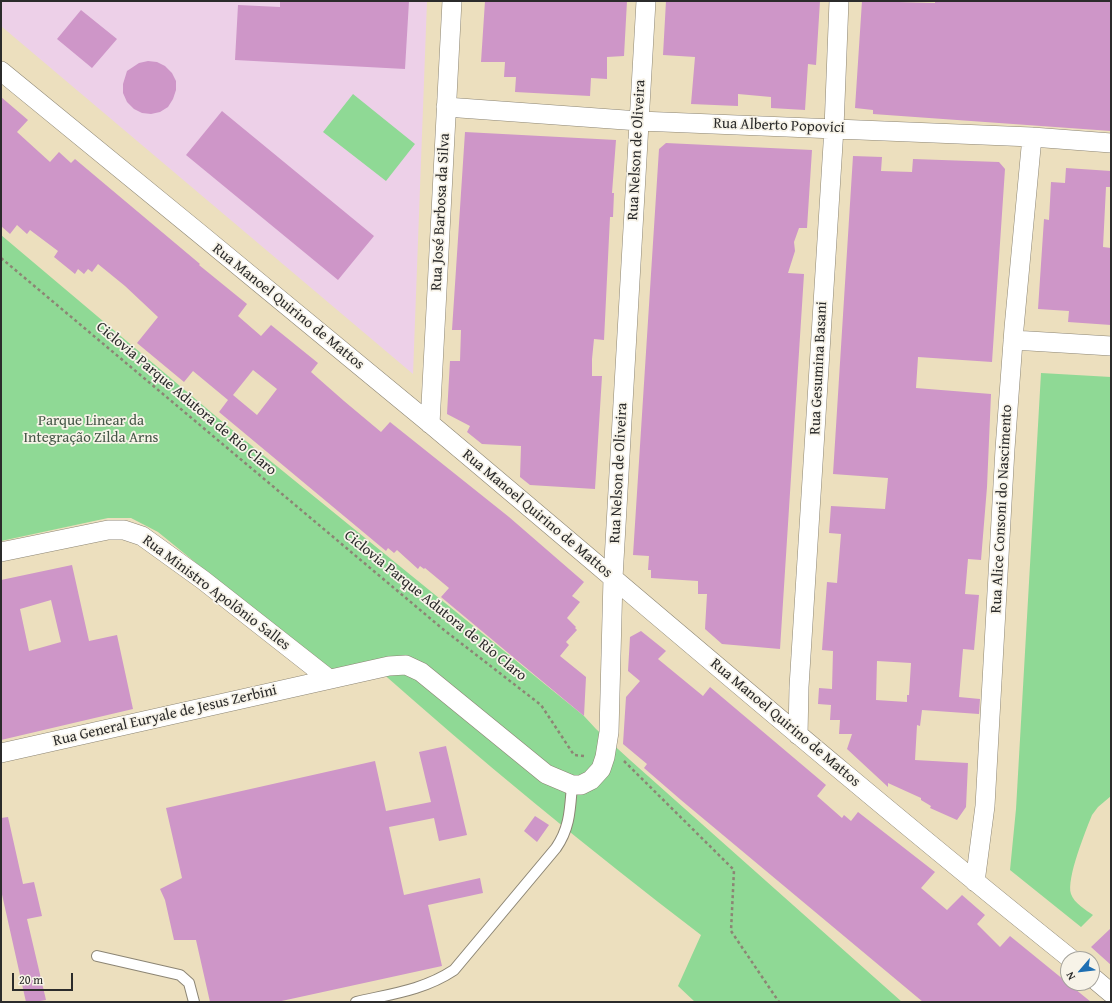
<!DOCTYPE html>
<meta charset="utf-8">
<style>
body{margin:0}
#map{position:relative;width:1112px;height:1003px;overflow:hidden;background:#ecdfbe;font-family:"Gentium Book Plus",serif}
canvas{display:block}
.frame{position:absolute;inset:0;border:2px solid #2b2b2b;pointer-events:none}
.north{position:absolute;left:1060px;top:951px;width:40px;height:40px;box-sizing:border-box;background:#f7f3e8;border:1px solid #a5a39c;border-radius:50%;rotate:242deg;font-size:11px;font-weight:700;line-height:16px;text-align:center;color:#2b2b2b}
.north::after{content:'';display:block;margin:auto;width:14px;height:18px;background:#1f6fb2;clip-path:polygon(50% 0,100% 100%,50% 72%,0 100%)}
.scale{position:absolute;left:12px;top:973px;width:61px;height:18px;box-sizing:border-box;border:2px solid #2b2b2b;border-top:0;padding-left:5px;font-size:12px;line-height:14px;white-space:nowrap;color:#2b2b2b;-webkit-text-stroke:3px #f7f3e8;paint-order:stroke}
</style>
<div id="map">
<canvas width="1112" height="1003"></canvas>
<div class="frame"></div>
<div class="north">N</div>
<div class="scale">20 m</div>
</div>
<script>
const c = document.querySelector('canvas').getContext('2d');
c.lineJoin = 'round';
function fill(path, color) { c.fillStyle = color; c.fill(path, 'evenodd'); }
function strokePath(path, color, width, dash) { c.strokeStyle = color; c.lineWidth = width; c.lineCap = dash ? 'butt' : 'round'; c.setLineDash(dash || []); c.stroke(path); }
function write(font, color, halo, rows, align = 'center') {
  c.font = font + ' "Gentium Book Plus",serif'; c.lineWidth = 3.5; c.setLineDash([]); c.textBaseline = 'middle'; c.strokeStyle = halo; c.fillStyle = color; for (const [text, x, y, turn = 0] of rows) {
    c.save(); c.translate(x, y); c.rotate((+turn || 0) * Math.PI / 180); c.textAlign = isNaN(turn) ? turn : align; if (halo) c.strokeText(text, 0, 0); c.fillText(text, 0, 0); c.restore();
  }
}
fill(new Path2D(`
 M 1,1 L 427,1 L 413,374 L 1,26 Z`), '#edd0e8');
fill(new Path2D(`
 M 353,94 L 415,144 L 386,181 L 323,132 Z
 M 1,235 L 225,424 L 584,716 L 596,729 L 630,760 L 902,1002 L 695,1002 L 678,986 L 701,935 C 588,849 478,758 372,664 L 336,670 L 324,667 L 158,532 L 131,518 L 108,518 L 1,541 Z
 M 1041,373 L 1111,377 L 1111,796 L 1098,807 L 1092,815 C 1086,830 1066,879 1071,894 C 1074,903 1086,910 1093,915 L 1081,927 L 1010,870 L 1016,809 Z`), '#8fd995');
fill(new Path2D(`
 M 280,1 L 409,1 L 405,69 L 235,60 L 238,5 L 280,7 Z
 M 485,1 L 627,1 L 624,56 L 607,57 L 607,79 L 591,78 L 590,96 L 515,92 L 516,77 L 504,77 L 505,62 L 481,62 Z
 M 666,1 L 820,1 L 816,65 L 808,64 L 805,110 L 771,108 L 771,97 L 738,94 L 738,106 L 691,104 L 695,57 L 663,55 Z
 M 862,1 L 935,3 L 935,1 L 1111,1 L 1111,131 L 873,114 L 873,110 L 855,108 Z
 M 81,10 L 117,39 L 92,68 L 57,39 Z
 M 148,61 L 157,62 L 165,66 L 172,73 L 176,81 L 176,90 L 173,99 L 168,107 L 160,112 L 151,114 L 142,113 L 134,109 L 127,102 L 123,93 L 123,84 L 127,71 L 139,63 Z
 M 1,97 L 28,120 L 17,132 L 50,162 L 59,152 L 71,163 L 75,159 L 200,264 L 199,265 L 247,304 L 238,316 L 261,336 L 271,325 L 318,363 L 311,372 L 344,401 L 381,432 L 390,422 L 509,517 L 584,582 L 572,596 L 580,602 L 567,618 L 576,627 L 575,628 L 577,630 L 566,642 L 569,645 L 560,656 L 586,677 L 584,716 L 441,597 L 449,588 L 425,568 L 424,569 L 420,566 L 418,569 L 397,550 L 394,553 L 388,548 L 386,551 L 219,412 L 228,400 L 193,371 L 184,382 L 137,343 L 158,317 L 125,286 L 98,264 L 92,272 L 88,269 L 84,274 L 78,269 L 75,274 L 54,257 L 58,251 L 30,230 L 27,234 L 17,225 L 10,234 L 1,226 ZM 253,370 L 277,389 L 257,415 L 233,395 Z
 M 222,111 L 374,236 L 338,280 L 186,155 Z
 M 465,132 L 616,140 L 612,193 L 614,193 L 613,217 L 610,217 L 604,340 L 594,339 L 592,359 L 592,376 L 602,376 L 595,489 L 530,485 L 520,477 L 521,446 L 482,444 L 467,432 L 470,426 L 447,414 L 450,361 L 460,361 L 461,330 L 452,330 Z
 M 666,143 L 812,150 L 807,228 L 799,228 L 794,242 L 795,251 L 788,273 L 804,274 L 780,649 L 722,644 L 705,629 L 707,594 L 698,594 L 698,581 L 651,578 L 651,570 L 648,570 L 649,556 L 633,555 L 659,149 Z
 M 853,156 L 882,157 L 881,171 L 912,172 L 913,159 L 999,162 L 1005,169 L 992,362 L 918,357 L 916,388 L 991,394 L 987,487 L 981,560 L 968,559 L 965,594 L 979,595 L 974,650 L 963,649 L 959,697 L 980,699 L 979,714 L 922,710 L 920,726 L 917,725 L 915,760 L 968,763 L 966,807 L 957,820 L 930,808 L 931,806 L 921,800 L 921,798 L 888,783 L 888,787 L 847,749 L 852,734 L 839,734 L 840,720 L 830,720 L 831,705 L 818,704 L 819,688 L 832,689 L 833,651 L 822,650 L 827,582 L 837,583 L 841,534 L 829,533 L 831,506 L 885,509 L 888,478 L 833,474 ZM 877,661 L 911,663 L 909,695 L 907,695 L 907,702 L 876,700 Z
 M 1066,168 L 1111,171 L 1111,187 L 1106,187 L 1103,247 L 1111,248 L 1111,325 L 1068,322 L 1069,311 L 1038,309 L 1044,219 L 1049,220 L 1051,182 L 1065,183 Z
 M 72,565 L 89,641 L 117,635 L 133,709 L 1,740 L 1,580 ZM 51,600 L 61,642 L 29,651 L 20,609 Z
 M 641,631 L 666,651 L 658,659 L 703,696 L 710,687 L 826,785 L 817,796 L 842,818 L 844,815 L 851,821 L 858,812 L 935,872 L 921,888 L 947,910 L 962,895 L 985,915 L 977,924 L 1000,947 L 1010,936 L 1091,1002 L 923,1002 L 681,800 L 644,768 L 647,764 L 623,744 L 626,697 L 640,681 L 628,671 L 630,637 Z
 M 446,746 L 467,835 L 439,841 L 434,818 L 389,827 L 404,895 L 480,878 L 483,893 L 428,905 L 442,966 L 277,1002 L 210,1002 L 196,940 L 174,940 L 165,900 L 160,889 L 182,878 L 166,808 L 375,761 L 386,811 L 431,802 L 419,752 Z
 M 535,816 L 549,825 L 537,842 L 524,831 Z
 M 8,817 L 23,884 L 34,882 L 42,916 L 27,919 L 46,1000 L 34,1002 L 26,1002 L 1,890 L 1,818 Z
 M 1111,928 L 1111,965 L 1091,947 Z`), '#ce96c8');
const lane = new Path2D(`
 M 97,956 L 180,975 L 189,983 L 194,1002
 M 356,1002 C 391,994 424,990 454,970 L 556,848 C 570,828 570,809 572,785`);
const street = new Path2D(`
 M 1,71 C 145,189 290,307 433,426 C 645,604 855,786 1071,959
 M 446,107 L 639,121 L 1032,137 L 1111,143
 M 1013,340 L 1111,346
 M 430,424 L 452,1
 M 1,552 L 108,530 L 124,530 L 142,536 L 203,580 L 329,679
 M 798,735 L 799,687 L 834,128 L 839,1
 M 1,753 L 389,666 L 406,665 L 421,672 L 546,774 L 572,785 L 581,785 L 591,780 L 601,769 L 605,757 L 609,732 L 613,578 L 646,1
 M 975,882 L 985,806 L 1005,449 L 1014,328 L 1032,137
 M 1092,977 L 1111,993`);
strokePath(lane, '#8c8574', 12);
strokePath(street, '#8c8574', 20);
strokePath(new Path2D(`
 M 1,258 L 444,630 L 541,705 L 574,755 L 584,756
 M 624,761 L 734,870 L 731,931 L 779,1002`), '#8c8574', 2.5, [3, 3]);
strokePath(lane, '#fff', 10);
strokePath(street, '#fff', 19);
write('15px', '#2b2b2b', '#f7f3e8', [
 ["Rua Alberto Popovici",779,126,2],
 ["Rua Nelson de Oliveira",637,150,-87],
 ["Rua José Barbosa da Silva",441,212,-87],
 ["Rua Manoel Quirino de Mattos",288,307,39],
 ["Rua Gesumina Basani",819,368,-87],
 ["Ciclovia Parque Adutora de Rio Claro",186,399,40],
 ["Rua Nelson de Oliveira",619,473,-87],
 ["Rua Alice Consoni do Nascimento",1002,509,-87],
 ["Rua Manoel Quirino de Mattos",537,514,40],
 ["Rua Ministro Apolônio Salles",216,593,37],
 ["Ciclovia Parque Adutora de Rio Claro",435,606,39],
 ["Rua General Euryale de Jesus Zerbini",165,716,-13],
 ["Rua Manoel Quirino de Mattos",785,723,40]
]);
write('15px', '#445646', '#f7f3e8', [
 ["Parque Linear da",91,421],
 ["Integração Zilda Arns",91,438]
]);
</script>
